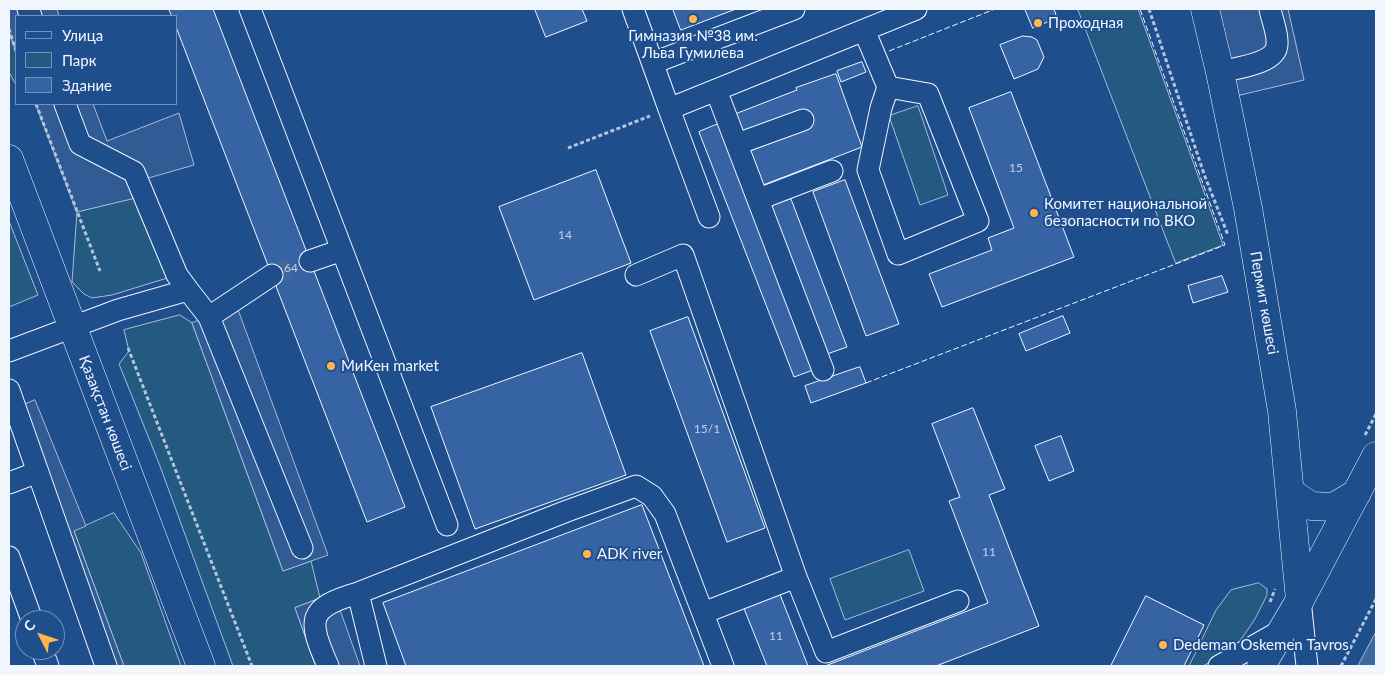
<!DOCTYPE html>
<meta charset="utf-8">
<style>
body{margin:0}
#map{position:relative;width:1385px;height:675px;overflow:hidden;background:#1f4e8c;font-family:Lato,sans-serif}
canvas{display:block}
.frame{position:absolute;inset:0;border:10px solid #f2f6ff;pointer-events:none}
.legend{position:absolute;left:15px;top:15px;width:162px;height:90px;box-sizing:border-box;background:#1f4e8c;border:1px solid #7391ba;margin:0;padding:6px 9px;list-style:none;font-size:15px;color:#f2f6ff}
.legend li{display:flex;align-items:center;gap:10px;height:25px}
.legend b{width:25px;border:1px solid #7391ba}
.north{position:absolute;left:15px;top:610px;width:50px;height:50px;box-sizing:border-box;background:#1f4e8c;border:1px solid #7391ba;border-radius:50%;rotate:311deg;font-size:14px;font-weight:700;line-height:20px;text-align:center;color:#f2f6ff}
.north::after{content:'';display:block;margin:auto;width:18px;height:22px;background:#ffb74d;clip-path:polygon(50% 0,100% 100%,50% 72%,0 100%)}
</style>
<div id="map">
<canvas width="1385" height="675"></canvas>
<div class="frame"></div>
<ul class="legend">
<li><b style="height:6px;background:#1f4e8c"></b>Улица</li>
<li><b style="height:14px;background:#245a82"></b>Парк</li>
<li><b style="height:14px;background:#3563a3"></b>Здание</li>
</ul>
<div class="north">С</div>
</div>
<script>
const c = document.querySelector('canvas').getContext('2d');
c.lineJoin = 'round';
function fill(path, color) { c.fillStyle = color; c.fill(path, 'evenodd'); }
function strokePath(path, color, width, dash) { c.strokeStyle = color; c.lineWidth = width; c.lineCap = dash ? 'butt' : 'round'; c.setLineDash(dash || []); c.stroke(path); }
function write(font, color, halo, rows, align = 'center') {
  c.font = font + ' Lato,sans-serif'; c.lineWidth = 4; c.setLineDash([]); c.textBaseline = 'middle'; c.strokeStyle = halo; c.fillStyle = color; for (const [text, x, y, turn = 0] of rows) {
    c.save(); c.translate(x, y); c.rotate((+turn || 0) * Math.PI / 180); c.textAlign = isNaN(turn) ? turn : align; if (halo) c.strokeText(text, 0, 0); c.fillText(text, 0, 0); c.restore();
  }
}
const green = new Path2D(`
 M 1078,9 L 1138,9 L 1223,245 L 1176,263 Z
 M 9,32 L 16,52 L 16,85 L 9,72 Z
 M 918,106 L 948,195 L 920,205 L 889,116 Z
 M 144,196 L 177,275 L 112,295 L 92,298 L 84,294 L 72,282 L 77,212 Z
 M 9,221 L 38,295 L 9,307 Z
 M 180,315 L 192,323 L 283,571 L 311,561 L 320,598 L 295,608 L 316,666 L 233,666 L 160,466 L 119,364 L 129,351 L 124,330 Z
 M 114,513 L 141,553 L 181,666 L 124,666 L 74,531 Z
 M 909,550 L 924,591 L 845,620 L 830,579 Z
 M 1259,583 L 1267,589 L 1267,595 L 1255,619 L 1235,648 L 1203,666 L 1189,666 L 1216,610 L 1231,590 Z`);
fill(green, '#245a82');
strokePath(green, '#a8bbd7', 1);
const parking = new Path2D(`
 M 9,9 L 57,9 L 59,16 L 16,16 L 16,51 L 9,31 Z
 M 1211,9 L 1288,9 L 1304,80 L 1232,97 Z
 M 36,104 L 93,104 L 107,141 L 179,113 L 194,165 L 138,181 L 144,196 L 77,212 Z
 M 237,307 L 328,555 L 283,571 L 192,323 Z
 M 35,400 L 86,526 L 74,531 L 124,666 L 106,666 L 15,409 Z
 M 334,593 L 360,666 L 316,666 L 295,608 Z`);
fill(parking, '#305b95');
strokePath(parking, '#a8bbd7', 1);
const water = new Path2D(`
 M 1376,632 L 1376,666 L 1358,666 Z`);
fill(water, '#3b69a3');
strokePath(water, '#a8bbd7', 1);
const building = new Path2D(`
 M 169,9 L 213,9 L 405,507 L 367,522 L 176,27 L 176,16 L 172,16 Z
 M 535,9 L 582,9 L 587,21 L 546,37 Z
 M 673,9 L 736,9 L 681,30 Z
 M 1025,9 L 1054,9 L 1057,18 L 1033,28 Z
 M 1023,36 L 1032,37 L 1037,40 L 1044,57 L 1038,69 L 1014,79 L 1000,45 Z
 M 862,62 L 866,72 L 841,82 L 837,71 Z
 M 836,74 L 862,147 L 763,185 L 750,151 L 810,127 L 804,110 L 742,133 L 735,114 L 797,90 L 796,88 Z
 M 1011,92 L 1074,257 L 942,307 L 929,274 L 992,250 L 988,238 L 1014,228 L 969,108 Z
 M 718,124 L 813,370 L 794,377 L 699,132 Z
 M 596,170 L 631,263 L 534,300 L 499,207 Z
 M 845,180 L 899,324 L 866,336 L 813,192 Z
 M 791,199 L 847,347 L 827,354 L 771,206 Z
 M 1222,276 L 1228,292 L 1193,303 L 1188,286 Z
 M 1063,316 L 1070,333 L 1026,351 L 1019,334 Z
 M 688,317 L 765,528 L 727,542 L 650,331 Z
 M 582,353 L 626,475 L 475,529 L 431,407 Z
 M 860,367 L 866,383 L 811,403 L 805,386 Z
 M 973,408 L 1005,489 L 989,495 L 1039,626 L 936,666 L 825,666 L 988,603 L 949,501 L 960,497 L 932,424 Z
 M 1061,436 L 1074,471 L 1049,481 L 1035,446 Z
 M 642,505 L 704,666 L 406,666 L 383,603 Z
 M 779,592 L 808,666 L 767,666 L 743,606 Z
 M 1146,596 L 1204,625 L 1184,666 L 1111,666 Z`);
fill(building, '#3563a3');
strokePath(building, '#f2f6ff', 1);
strokePath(new Path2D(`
 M 272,275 L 310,261`), '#3f679d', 21, [21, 11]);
const minor = new Path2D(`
 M 28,9 L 31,16
 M 250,9 L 447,525
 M 633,9 L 669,109 L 916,9
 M 864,30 L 888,87 L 928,94 L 978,221 L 898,254 L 868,170 L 881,108 L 888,87
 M 653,63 L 794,9
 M 1220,72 C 1235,68 1277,64 1277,44 C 1278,33 1272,20 1270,9
 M 716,90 L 823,370
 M 65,104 L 80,144 L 134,172 L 177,275 L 188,290
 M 669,109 L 709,217
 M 737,144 L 803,120
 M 759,199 L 832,171
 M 310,261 L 342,250
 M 636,275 L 683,255 L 796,577
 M 209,317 L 302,548
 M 9,351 L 118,310 L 188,290 L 209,317 L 272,275
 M 9,390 L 106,666
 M 9,483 L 38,472
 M 9,557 L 32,620
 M 358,593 L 376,666
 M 1300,600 L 1307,666
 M 703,613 L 796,577 L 826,652 L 958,601
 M 42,650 L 48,666
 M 328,666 C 308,620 306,608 358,593 L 567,511 L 636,486 L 652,496 L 665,514 L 723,666
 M 1219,666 L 1282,630`);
const major = new Path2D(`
 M 1205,9 L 1220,72 L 1248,208 L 1282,411 L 1300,600
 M 9,159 L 201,666
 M 1290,492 L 1311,506 L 1334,507 L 1357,493
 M 1261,666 L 1300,600 L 1376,456`);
strokePath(minor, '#f2f6ff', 23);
strokePath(major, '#f2f6ff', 29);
strokePath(new Path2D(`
 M 1149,9 L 1204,174 L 1228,235
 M 9,29 L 16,51
 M 36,104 L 100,271
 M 568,148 L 650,116
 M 128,348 L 252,666
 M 1365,435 L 1376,414
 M 1270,602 L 1275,589
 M 1341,666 L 1376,599`), '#b3c4dc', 3, [4, 2.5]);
strokePath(minor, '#1f4e8c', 21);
strokePath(major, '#1f4e8c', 28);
strokePath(new Path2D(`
 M 889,51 L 995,9
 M 866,383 L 1225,245 L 1140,9`), '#f2f6ff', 1, [6, 2.5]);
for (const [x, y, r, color] of [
 [693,19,5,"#ffb74d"],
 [1038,23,5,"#ffb74d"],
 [1034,213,5,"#ffb74d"],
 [331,366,5,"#ffb74d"],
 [587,554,5,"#ffb74d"],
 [1163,645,5,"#ffb74d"]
]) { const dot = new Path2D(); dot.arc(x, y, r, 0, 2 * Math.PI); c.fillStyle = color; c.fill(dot); strokePath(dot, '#1f4e8c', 2); }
write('12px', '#c3d1e8', null, [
 ["15",1016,168],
 ["14",565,235],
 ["64",291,268],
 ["15/1",707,429],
 ["11",989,552],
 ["11",776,636]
]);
write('15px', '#f2f6ff', '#1f4e8c', [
 ["Проходная",1048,23],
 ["Гимназия №38 им.",693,36,"center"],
 ["Льва Гумилева",693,53,"center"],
 ["Комитет национальной",1044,204],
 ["безопасности по ВКО",1044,221],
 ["МиКен market",341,366],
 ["ADK river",597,554],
 ["Dedeman Oskemen Tavros",1173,645]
], 'left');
write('15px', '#f2f6ff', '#1f4e8c', [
 ["Пермит көшесі",1264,303,80],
 ["Қазақстан көшесі",105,413,69]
]);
</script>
